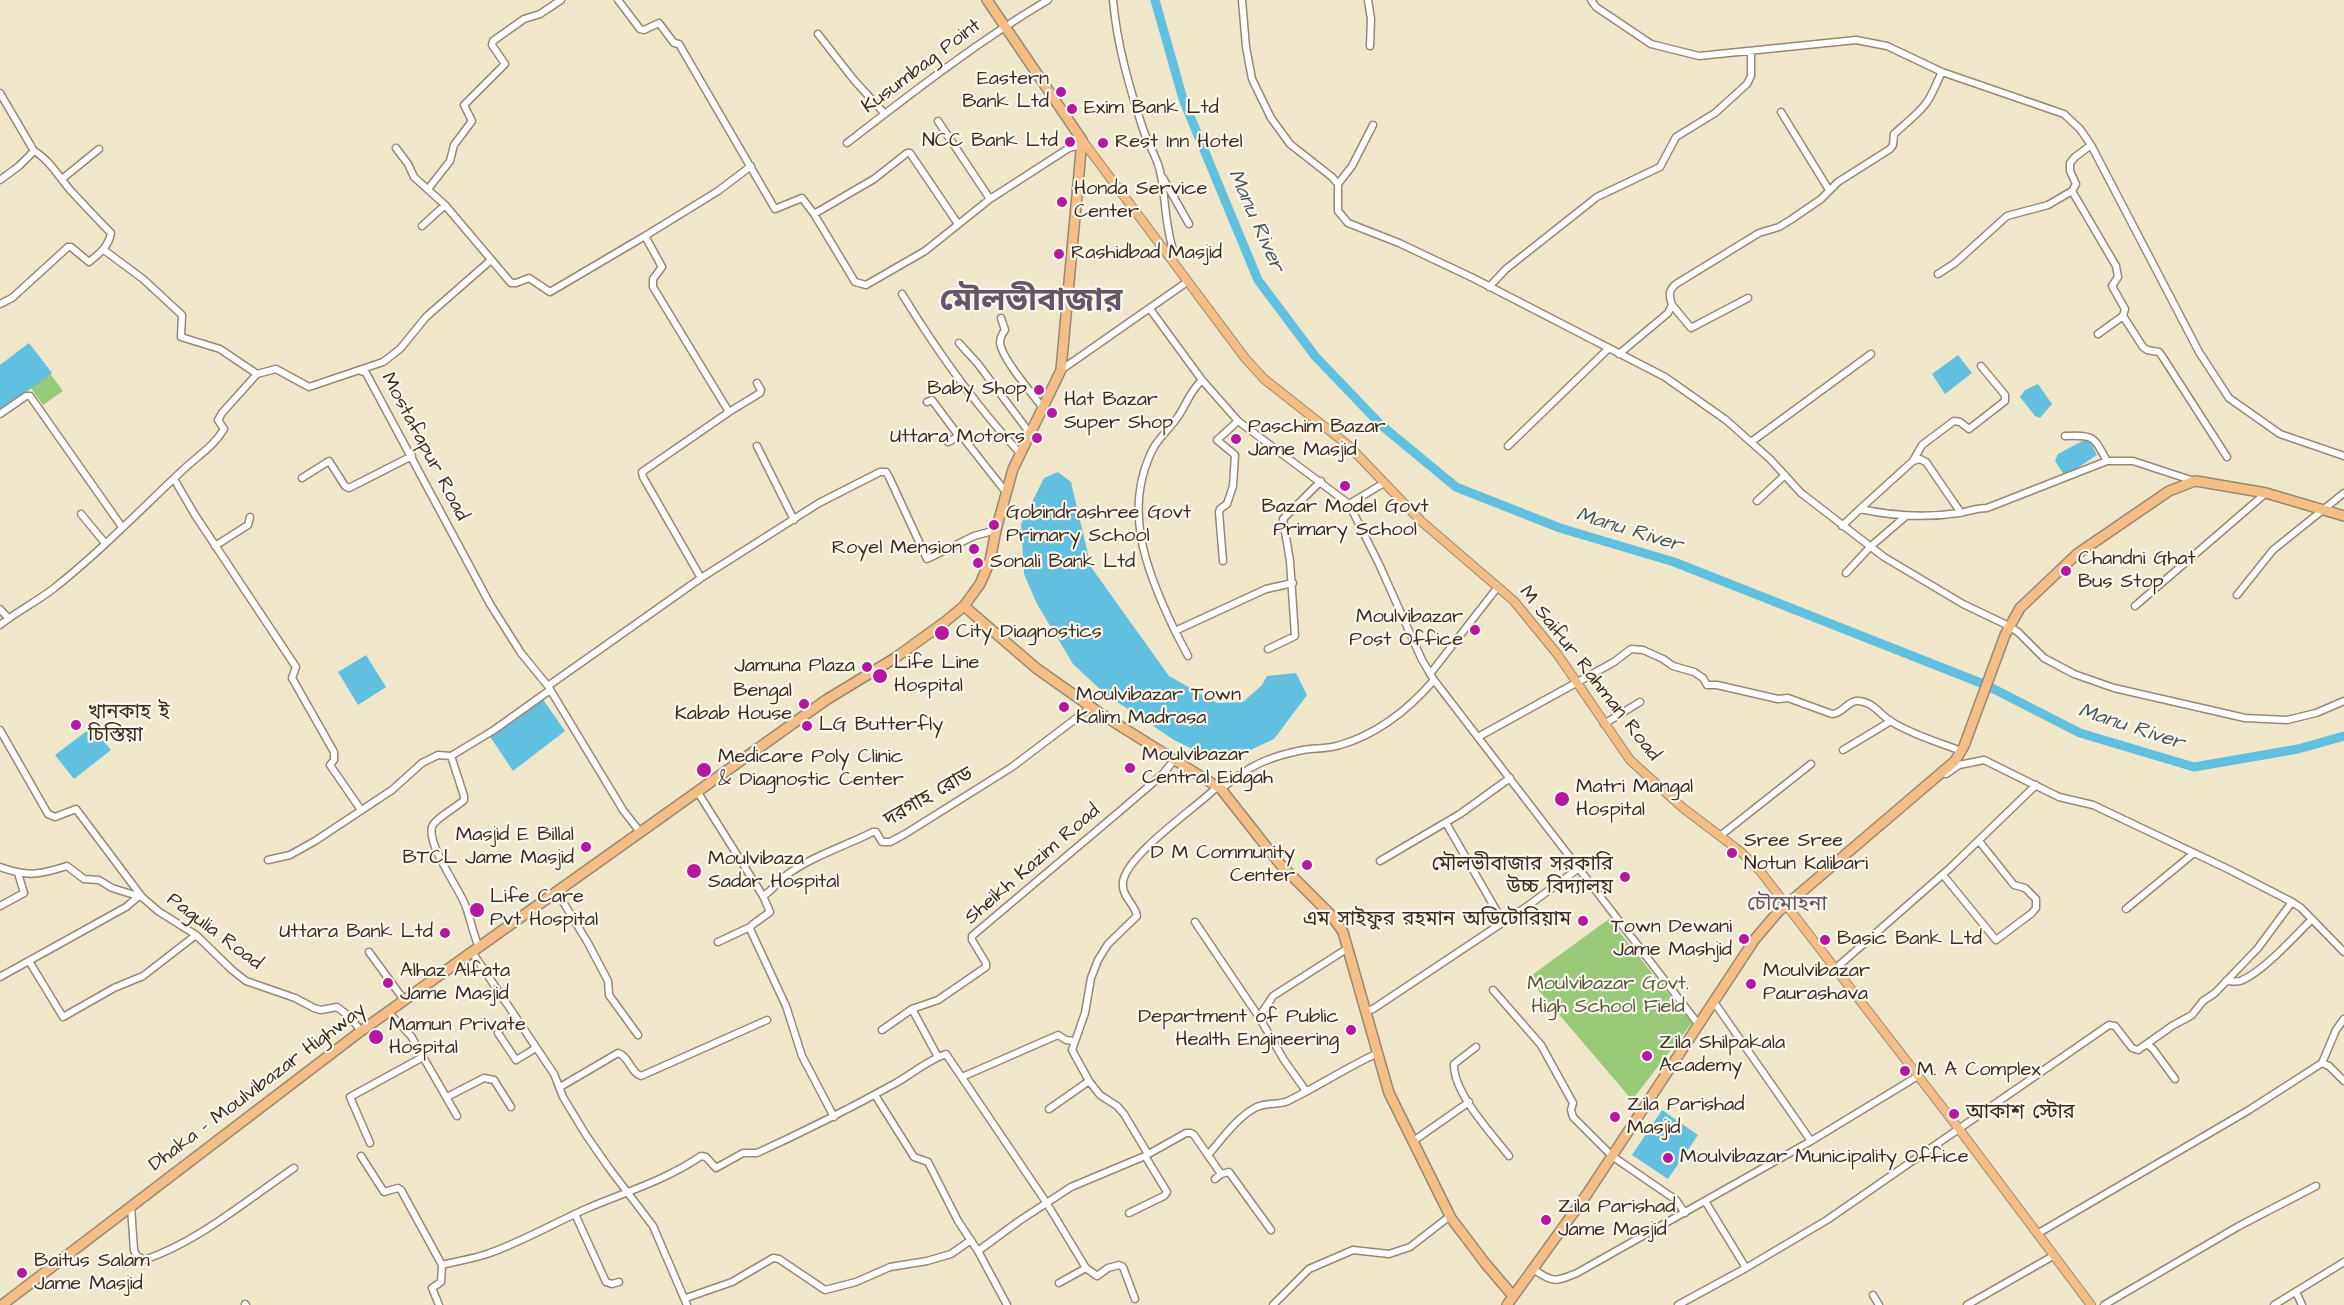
<!DOCTYPE html>
<meta charset="utf-8">
<style>
body{margin:0}
canvas{display:block;background:#f0e6ca}
</style>
<canvas width="2344" height="1305"></canvas>
<script>
const c = document.querySelector('canvas').getContext('2d');
c.lineJoin = 'round';
function fill(path, color) { c.fillStyle = color; c.fill(path, 'evenodd'); }
function strokePath(path, color, width, dash) { c.strokeStyle = color; c.lineWidth = width; c.lineCap = dash ? 'butt' : 'round'; c.setLineDash(dash || []); c.stroke(path); }
function write(font, color, halo, rows, align = 'center') {
  c.font = font + ' "Architects Daughter","Noto Sans Bengali",sans-serif'; c.lineWidth = 4.5; c.setLineDash([]); c.textBaseline = 'middle'; c.strokeStyle = halo; c.fillStyle = color; for (const [text, x, y, turn = 0] of rows) {
    c.save(); c.translate(x, y); c.rotate((+turn || 0) * Math.PI / 180); c.textAlign = isNaN(turn) ? turn : align; if (halo) c.strokeText(text, 0, 0); c.fillText(text, 0, 0); c.restore();
  }
}
fill(new Path2D(`
 M 48,371 L 63,391 L 43,405 L 28,384 Z
 M 1609,919 L 1692,1023 L 1632,1100 L 1528,978 Z`), '#97c979');
fill(new Path2D(`
 M 29,343 L 52,373 L 0,411 L 0,365 Z
 M 1958,355 L 1972,373 L 1945,394 L 1932,374 Z
 M 2038,384 L 2052,404 L 2040,418 L 2035,416 L 2020,397 L 2025,390 Z
 M 2086,439 L 2090,442 L 2097,455 L 2065,476 L 2055,461 L 2058,454 Z
 M 1058,472 L 1071,482 L 1091,567 L 1169,676 L 1217,703 L 1243,702 L 1262,685 L 1267,676 L 1296,673 L 1307,695 L 1274,739 L 1244,753 L 1207,756 L 1174,740 L 1104,693 L 1073,664 L 1037,604 L 1024,574 L 1021,524 L 1044,478 Z
 M 366,655 L 386,687 L 358,705 L 338,672 Z
 M 542,698 L 565,731 L 513,771 L 489,735 Z
 M 92,727 L 111,750 L 74,779 L 55,755 Z
 M 1662,1110 L 1698,1135 L 1668,1179 L 1632,1155 Z`), '#61bfdf');
strokePath(new Path2D(`
 M 1155,0 L 1183,99 L 1258,280 L 1315,356 L 1381,425 L 1456,487 L 1560,528 L 1674,562 L 1986,685 L 2080,733 L 2194,767 L 2298,749 L 2344,736`), '#61bfdf', 9);
const minor = new Path2D(`
 M 618,0 L 640,29 L 644,30 L 659,23 L 674,43 L 679,44 L 775,209 L 802,198 L 814,214
 M 1113,0 C 1117,45 1129,86 1143,129 C 1148,144 1159,160 1161,176 C 1166,202 1165,227 1174,253 L 1168,256
 M 1242,0 L 1246,47 L 1252,79 L 1271,118 L 1290,144 L 1332,177 L 1338,184 L 1338,211 L 1348,223 L 1399,243 L 1473,278 L 1665,377 L 1726,420 L 1770,459 L 1801,493 L 1884,557 L 1963,604 L 2009,626 L 2019,633 L 2044,658 L 2074,674 L 2114,688 L 2245,718 L 2287,720 L 2316,713 L 2344,701
 M 1368,0 L 1371,19 L 1370,46
 M 1591,0 L 1596,7 L 1651,44 L 1699,56 L 1856,40 L 1887,46 L 1942,72 L 2064,114 L 2080,129 L 2091,145 L 2199,352 L 2229,398 L 2280,434 L 2344,456
 M 818,34 L 854,80 L 885,114
 M 0,93 L 34,151 C 50,160 60,179 72,192 C 85,206 98,220 111,233 C 109,246 99,254 89,262 L 71,247 L 68,247 L 12,298 L 0,304
 M 1781,112 L 1829,190
 M 938,121 L 990,199
 M 847,143 C 913,92 977,42 1048,0
 M 396,148 L 408,164 L 414,177 L 445,205 L 511,283 L 516,283 L 529,278 L 550,292 L 645,236
 M 1163,178 L 1189,224
 M 62,179 L 99,149
 M 0,180 L 19,166 L 34,151
 M 1338,184 L 1352,166 L 1373,125
 M 428,189 L 450,161 L 454,145 L 472,121 L 464,105 L 505,64 L 492,45 L 493,41 L 524,19 L 540,14 L 561,0
 M 2072,191 L 2116,266 L 2118,277 L 2112,286 L 2125,309 L 2123,316 L 2098,334
 M 958,224 L 910,153 L 907,153 L 874,179 L 814,214 L 855,282 L 866,285 L 925,251 L 990,199 L 1069,148 L 1081,145
 M 422,226 L 445,205
 M 104,250 L 143,279 L 182,315 L 181,337 L 220,349 L 257,374
 M 1938,274 L 1955,263 L 2007,216 L 2048,205 L 2072,191 L 2076,184 L 2070,171 L 2070,163 L 2075,157 L 2091,145
 M 1489,287 L 1506,269 L 1597,197 L 1660,167 L 1676,137 L 1715,113 L 1747,84 L 1751,76 L 1751,51
 M 902,294 C 937,351 974,404 1020,453
 M 1672,305 L 1691,328 L 1748,298
 M 1150,309 L 1202,380 L 1238,421 L 1349,504 L 1379,564 L 1422,660 L 1434,680 L 1699,1025
 M 2123,316 L 2143,347 L 2147,350 L 2159,352 L 2162,356 L 2227,457
 M 1001,318 L 1005,330 C 1002,334 1000,338 1000,343 C 1002,359 1032,393 1042,407
 M 959,343 L 978,364 L 1029,432
 M 1619,354 L 1668,313 L 1672,305 C 1669,295 1668,291 1676,284 L 1759,233 L 1779,227 L 1792,219 L 1821,199 L 1838,182 L 1890,149 L 1893,145 L 1894,134 C 1904,125 1914,117 1923,107 C 1932,98 1936,83 1942,72
 M 1061,370 L 1187,282
 M 361,371 L 366,373 L 490,604 L 521,653 L 548,686 L 623,810 L 640,832
 M 257,374 L 276,369 L 309,387 L 383,362 L 400,349 L 426,317 L 491,260
 M 1202,380 C 1188,394 1187,404 1177,418 C 1170,428 1160,437 1154,447 C 1121,509 1147,573 1175,631 L 1266,589 L 1293,583
 M 927,402 L 932,400 L 958,435
 M 729,412 L 760,393 L 761,390 L 757,383
 M 0,414 L 26,396 L 30,396 L 122,527
 M 2065,436 C 2095,435 2093,436 2107,461
 M 948,442 L 961,435 L 1005,491
 M 1751,442 L 1871,354
 M 757,446 L 794,520
 M 1508,446 L 1608,349
 M 1913,461 L 1922,445 L 1954,421 L 1960,422 L 1969,429 L 2005,401 L 2005,395 L 1981,366
 M 302,478 L 329,461 L 345,486 L 349,488 L 412,456
 M 174,479 L 195,515 L 296,667 L 292,678 L 334,752 L 334,760 L 330,765 L 361,810
 M 1757,501 L 1785,475
 M 1349,504 L 1384,483
 M 1860,509 L 1913,461 L 1920,459 L 1926,462 L 1961,513
 M 81,514 L 105,543
 M 1842,526 L 1860,509 C 1893,516 1926,518 1959,513 C 1969,511 1977,508 1987,508 L 2107,461 L 2133,461 L 2194,481
 M 215,546 L 248,525 L 250,517
 M 1223,561 L 1219,512 L 1220,509 L 1227,504 L 1233,486 L 1235,455 L 1217,440 L 1238,421
 M 1846,573 L 1870,547 L 1906,516
 M 701,578 L 643,477 L 642,472 L 729,412 L 653,287 L 653,279 L 662,267 L 645,236 L 718,191 L 751,166
 M 2237,595 L 2273,550 L 2344,493
 M 2135,606 L 2266,493
 M 0,609 L 8,618
 M 0,625 C 16,612 36,602 53,589 C 100,552 141,509 185,468 C 199,455 214,446 224,429 L 218,420 L 222,413 L 257,374
 M 1175,631 L 1188,656
 M 1268,649 L 1295,636 L 1290,561 L 1283,519 L 1321,481
 M 1430,674 L 1497,588
 M 548,686 L 701,578 L 819,503 L 880,472 L 886,472 L 889,477 L 927,559 L 974,536 L 996,530
 M 1604,724 L 1640,702
 M 0,730 L 48,814 L 55,817 L 76,809 L 142,897 L 158,911 L 196,935 L 232,970 L 246,981 L 295,998 L 314,1008 L 321,1010 L 337,1007 L 350,1017 L 361,1031
 M 1478,737 L 1614,662 L 1631,649 L 1643,650 L 1663,659 L 1673,666 L 1694,672 L 1703,678 L 1707,685 L 1717,685 L 1778,699 L 1788,698 L 1832,714 C 1842,714 1847,702 1856,701 C 1872,700 1880,715 1892,722 C 1913,735 1938,742 1961,751
 M 1843,750 L 1891,721
 M 451,756 L 464,796 L 464,800 C 457,807 434,819 432,827 C 427,846 460,889 466,907 C 471,921 473,934 479,947
 M 1946,774 L 1959,765 L 1984,760 L 2059,797 L 2093,805 L 2230,870 L 2292,902 L 2301,908 L 2344,952
 M 1221,789 C 1249,766 1267,757 1303,750 C 1315,748 1329,749 1340,745 C 1378,734 1409,709 1434,680
 M 697,791 L 763,896 C 773,890 778,881 788,874 C 813,856 845,846 873,832 L 876,832 L 882,842 L 890,842 L 905,834 L 1012,767 L 1091,707
 M 1446,823 L 1503,922
 M 1720,836 L 1811,764
 M 268,860 L 290,855 L 315,841 L 392,790 L 422,763 L 438,755 L 451,756 L 494,730 L 550,690
 M 1380,861 L 1460,814 L 1510,778
 M 0,867 C 28,877 39,875 67,866 L 84,879 L 99,880 L 112,888 L 141,897
 M 1943,875 L 1996,940 L 2032,913 L 2036,908 L 2036,899 L 2025,888 L 2014,885 L 1979,841
 M 557,892 L 588,943 L 608,981 L 609,995 L 638,1035
 M 763,896 L 770,912 L 752,925 L 750,929 L 786,1006 L 802,1056 L 834,1117
 M 0,906 L 24,893 L 18,873
 M 2126,909 L 2194,853
 M 1195,922 L 1259,1017
 M 718,942 L 750,927
 M 369,952 L 404,1000
 M 472,952 L 554,1074 L 563,1097 L 586,1135 L 609,1168 L 653,1226 L 687,1305
 M 29,961 L 63,1017 L 114,988 L 143,976 L 196,935
 M 1836,968 L 1950,868 L 2036,785
 M 0,977 L 126,907 L 139,896
 M 2226,981 C 2230,981 2236,982 2240,981 C 2262,973 2295,936 2312,919
 M 1493,990 L 1541,1045 L 1573,1103 L 1571,1110 L 1573,1117 L 1612,1156 L 1676,1200 L 1685,1213
 M 1714,1002 L 1811,1141
 M 912,1009 L 938,1057
 M 1366,1011 L 1373,1009 L 1529,905 L 1579,868
 M 388,1012 L 411,1036 L 457,1116
 M 516,1018 L 499,1030 L 498,1033 L 516,1060 L 536,1048
 M 882,1030 L 912,1009 L 938,1000 L 986,967 L 986,963 L 972,940 L 972,936 L 1120,811 L 1162,775 L 1175,759
 M 2147,1044 L 2153,1049 L 2175,1079
 M 1476,1047 L 1454,1064 C 1453,1093 1492,1134 1509,1156
 M 2322,1063 L 2336,1030 L 2344,1019
 M 962,1077 L 1058,1035 L 1066,1040 L 1074,1041
 M 560,1087 L 618,1053 C 629,1056 630,1072 641,1076 L 767,1020
 M 1306,1091 L 1284,1060 L 1259,1017 L 1273,996 L 1348,948
 M 875,1095 L 914,1157 L 928,1162 L 958,1221 L 978,1251 L 1007,1305
 M 447,1097 L 484,1078 L 494,1080 L 511,1107
 M 1049,1109 L 1089,1081
 M 1412,1142 L 1469,1102
 M 370,1143 L 350,1097 L 423,1057
 M 1148,1154 L 1124,1114 L 1117,1106 L 1100,1095 L 1089,1081 L 1072,1050 L 1085,1013 L 1091,978 L 1098,960 L 1108,944 L 1137,916 C 1135,904 1121,896 1123,882 C 1126,855 1197,807 1217,787
 M 1208,1155 C 1222,1139 1235,1120 1253,1109 C 1265,1101 1277,1106 1288,1101 C 1319,1086 1347,1067 1378,1053
 M 361,1156 L 384,1192 L 398,1188 L 401,1190 L 442,1265 L 441,1282 L 432,1288 L 439,1305
 M 1215,1179 L 1221,1174 L 1229,1172 L 1271,1230
 M 1705,1201 L 1746,1268
 M 131,1207 L 134,1250 L 136,1255 L 144,1260 C 198,1242 247,1200 294,1168
 M 1129,1213 L 1164,1196 L 1167,1192 L 1145,1156
 M 575,1214 L 606,1282 L 612,1284 L 619,1282
 M 2037,1234 L 2249,1110 L 2322,1063 L 2329,1066 L 2344,1081
 M 978,1251 L 1019,1221 L 1071,1187 L 1145,1156 L 1186,1133 L 1191,1133 L 1194,1135 L 1221,1174
 M 442,1265 C 457,1261 472,1259 487,1254 C 522,1242 554,1223 588,1208 C 626,1192 666,1180 701,1156 L 706,1157 L 716,1168 L 743,1153 L 757,1153 C 803,1132 849,1109 894,1084 C 912,1074 926,1061 946,1054 L 1046,1202 L 1086,1268 L 1097,1276 L 1108,1268 L 1119,1265 L 1123,1267 L 1135,1299
 M 1533,1269 C 1553,1283 1555,1282 1577,1273 L 1811,1141 L 1918,1076
 M 1059,1283 L 1086,1268
 M 2296,1292 L 2302,1305
 M 1873,1295 L 1879,1305
 M 686,1298 L 732,1282 L 773,1258 L 779,1259 L 825,1290 L 856,1282 L 890,1267 L 927,1261 L 951,1254 L 971,1240
 M 245,1304 L 246,1305
 M 1273,1305 L 1309,1269 L 1353,1250 L 1389,1254 L 1410,1247 L 1450,1216
 M 1678,1305 L 1746,1268 L 1827,1220 L 2109,1025 L 2115,1026 L 2132,1048 L 2138,1050 L 2172,1026 L 2192,1015 L 2203,1001 L 2215,993 L 2258,948 L 2292,902
 M 1967,1305 L 2053,1256
 M 2104,1305 L 2239,1226 L 2316,1186
 M 2274,1305 L 2344,1262`);
const major = new Path2D(`
 M 1082,140 L 1245,358 L 1264,379 L 1349,446 L 1421,521 L 1514,601 L 1558,655 L 1630,760 L 1683,808 L 1741,852 L 1760,871 L 1959,1129 L 2091,1305`);
const highway = new Path2D(`
 M 964,606 L 1036,668 L 1101,714 L 1221,789 L 1280,864 L 1331,915 L 1343,932 L 1389,1093 L 1451,1218 L 1485,1263 L 1513,1296
 M 2,1305 L 361,1031 L 826,700 L 895,658 L 946,621 L 964,606 L 980,584 L 990,561 L 996,530 L 1013,469 L 1061,370 L 1082,140 L 987,0
 M 1507,1305 L 1587,1194 L 1755,939 L 1778,912 L 1955,761 L 1964,746 L 2005,635 L 2020,608 L 2077,554 L 2169,491 L 2195,481 L 2202,482 L 2266,493 L 2344,516`);
strokePath(minor, '#968874', 9);
strokePath(major, '#968874', 10);
strokePath(highway, '#968874', 12);
strokePath(minor, '#fff', 6);
strokePath(major, '#f6be87', 8);
strokePath(highway, '#f6be87', 9);
for (const [x, y, r, color] of [
 [1061,92,6,"#b5179e"],
 [1072,109,6,"#b5179e"],
 [1070,142,6,"#b5179e"],
 [1103,143,6,"#b5179e"],
 [1062,202,6,"#b5179e"],
 [1059,254,6,"#b5179e"],
 [1039,390,6,"#b5179e"],
 [1052,413,6,"#b5179e"],
 [1037,438,6,"#b5179e"],
 [1236,439,6,"#b5179e"],
 [1345,486,6,"#b5179e"],
 [994,525,6,"#b5179e"],
 [974,549,6,"#b5179e"],
 [978,563,6,"#b5179e"],
 [2066,571,6,"#b5179e"],
 [1475,630,6,"#b5179e"],
 [942,633,8,"#b5179e"],
 [867,667,6,"#b5179e"],
 [880,676,8,"#b5179e"],
 [804,704,6,"#b5179e"],
 [1064,707,6,"#b5179e"],
 [76,725,6,"#b5179e"],
 [807,726,6,"#b5179e"],
 [1130,768,6,"#b5179e"],
 [704,770,8,"#b5179e"],
 [1562,799,8,"#b5179e"],
 [586,847,6,"#b5179e"],
 [1732,853,6,"#b5179e"],
 [1307,865,6,"#b5179e"],
 [694,871,8,"#b5179e"],
 [1625,877,6,"#b5179e"],
 [477,910,8,"#b5179e"],
 [1583,921,6,"#b5179e"],
 [445,933,6,"#b5179e"],
 [1744,939,6,"#b5179e"],
 [1825,940,6,"#b5179e"],
 [388,983,6,"#b5179e"],
 [1751,984,6,"#b5179e"],
 [1351,1030,6,"#b5179e"],
 [376,1037,8,"#b5179e"],
 [1647,1056,6,"#b5179e"],
 [1905,1071,6,"#b5179e"],
 [1954,1114,6,"#b5179e"],
 [1615,1117,6,"#b5179e"],
 [1668,1158,6,"#b5179e"],
 [1546,1220,6,"#b5179e"],
 [22,1273,6,"#b5179e"]
]) { const dot = new Path2D(); dot.arc(x, y, r, 0, 2 * Math.PI); c.fillStyle = color; c.fill(dot); strokePath(dot, '#fbf7ec', 2); }
write('20px', '#3b2a1e', '#fbf7ec', [
 ["Kusumbag Point",922,67,-37],
 ["Mostafapur Road",424,447,62],
 ["M Saifur Rahman Road",1589,674,52],
 ["দরগাহ রোড",929,798,-30],
 ["Sheikh Kazim Road",1033,865,-41],
 ["Pagulia Road",214,932,37],
 ["Dhaka - Moulvibazar Highway",258,1088,-37]
]);
write('20px', '#3b2a1e', '#fbf7ec', [
 ["Eastern",1049,80,"right"],
 ["Bank Ltd",1049,103,"right"],
 ["Exim Bank Ltd",1084,109],
 ["NCC Bank Ltd",1058,142,"right"],
 ["Rest Inn Hotel",1115,143],
 ["Honda Service",1074,190],
 ["Center",1074,213],
 ["Rashidbad Masjid",1071,254],
 ["Baby Shop",1027,390,"right"],
 ["Hat Bazar",1064,401],
 ["Super Shop",1064,424],
 ["Paschim Bazar",1248,428],
 ["Jame Masjid",1248,451],
 ["Uttara Motors",1025,438,"right"],
 ["Bazar Model Govt",1345,508,"center"],
 ["Primary School",1345,531,"center"],
 ["Gobindrashree Govt",1006,514],
 ["Primary School",1006,537],
 ["Royel Mension",962,549,"right"],
 ["Chandni Ghat",2078,560],
 ["Bus Stop",2078,583],
 ["Sonali Bank Ltd",990,563],
 ["Moulvibazar",1463,618,"right"],
 ["Post Office",1463,641,"right"],
 ["City Diagnostics",956,633],
 ["Life Line",894,664],
 ["Hospital",894,687],
 ["Jamuna Plaza",855,667,"right"],
 ["Bengal",792,692,"right"],
 ["Kabab House",792,715,"right"],
 ["Moulvibazar Town",1076,696],
 ["Kalim Madrasa",1076,719],
 ["খানকাহ ই",88,714],
 ["চিস্তিয়া",88,737],
 ["LG Butterfly",819,726],
 ["Moulvibazar",1142,756],
 ["Central Eidgah",1142,779],
 ["Medicare Poly Clinic",718,758],
 ["& Diagnostic Center",718,781],
 ["Matri Mangal",1576,788],
 ["Hospital",1576,811],
 ["Masjid E Billal",574,836,"right"],
 ["BTCL Jame Masjid",574,859,"right"],
 ["Sree Sree",1744,842],
 ["Notun Kalibari",1744,865],
 ["D M Community",1295,854,"right"],
 ["Center",1295,877,"right"],
 ["Moulvibaza",708,860],
 ["Sadar Hospital",708,883],
 ["মৌলভীবাজার সরকারি",1613,866,"right"],
 ["উচ্চ বিদ্যালয়",1613,889,"right"],
 ["Life Care",490,898],
 ["Pvt Hospital",490,921],
 ["এম সাইফুর রহমান অডিটোরিয়াম",1571,921,"right"],
 ["Town Dewani",1732,928,"right"],
 ["Jame Mashjid",1732,951,"right"],
 ["Uttara Bank Ltd",433,933,"right"],
 ["Basic Bank Ltd",1837,940],
 ["Alhaz Alfata",400,972],
 ["Jame Masjid",400,995],
 ["Moulvibazar",1763,972],
 ["Paurashava",1763,995],
 ["Department of Public",1339,1018,"right"],
 ["Health Engineering",1339,1041,"right"],
 ["Mamun Private",389,1026],
 ["Hospital",389,1049],
 ["Zila Shilpakala",1659,1044],
 ["Academy",1659,1067],
 ["M. A Complex",1917,1071],
 ["Zila Parishad",1627,1106],
 ["Masjid",1627,1129],
 ["আকাশ স্টোর",1966,1114],
 ["Moulvibazar Municipality Office",1680,1158],
 ["Zila Parishad",1558,1208],
 ["Jame Masjid",1558,1231],
 ["Baitus Salam",34,1262],
 ["Jame Masjid",34,1285]
], 'left');
write('20px', '#575a39', '#fbf7ec', [
 ["Moulvibazar Govt.",1608,985],
 ["High School Field",1608,1008]
]);
write('italic 21px', '#465758', '#fbf7ec', [
 ["Manu River",1255,221,66],
 ["Manu River",1629,531,17],
 ["Manu River",2131,728,18]
]);
write('21px', '#645567', '#fbf7ec', [
 ["চৌমোহনা",1787,906]
]);
write('bold 32px', '#645567', '#fbf7ec', [
 ["মৌলভীবাজার",1031,303]
]);
</script>
